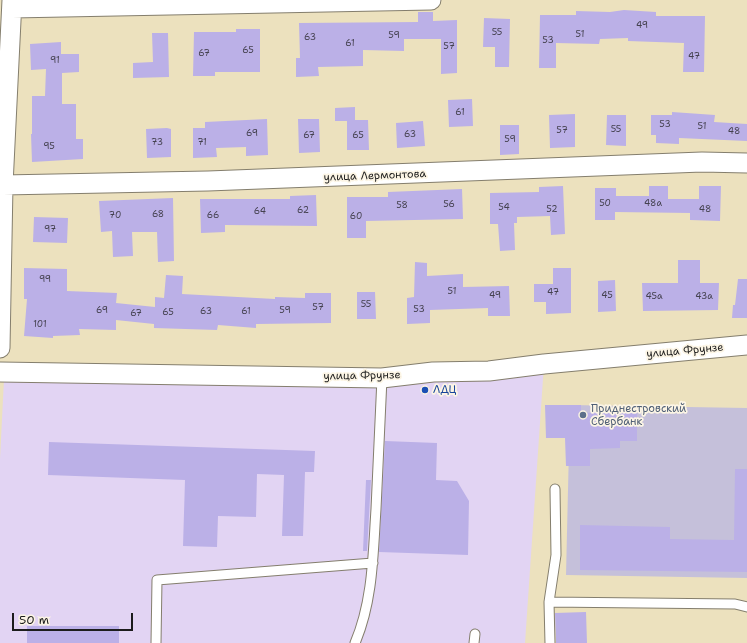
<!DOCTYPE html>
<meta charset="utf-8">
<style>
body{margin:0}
#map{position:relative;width:747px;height:643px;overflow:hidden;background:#ece1be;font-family:"Shantell Sans",sans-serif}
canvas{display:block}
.scale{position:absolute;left:12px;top:613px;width:121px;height:18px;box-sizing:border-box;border:2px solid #1c1c1c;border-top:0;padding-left:5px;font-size:12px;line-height:14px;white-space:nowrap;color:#1c1c1c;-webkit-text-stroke:3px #fcf5e5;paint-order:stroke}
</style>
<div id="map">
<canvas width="747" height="643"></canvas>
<div class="scale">50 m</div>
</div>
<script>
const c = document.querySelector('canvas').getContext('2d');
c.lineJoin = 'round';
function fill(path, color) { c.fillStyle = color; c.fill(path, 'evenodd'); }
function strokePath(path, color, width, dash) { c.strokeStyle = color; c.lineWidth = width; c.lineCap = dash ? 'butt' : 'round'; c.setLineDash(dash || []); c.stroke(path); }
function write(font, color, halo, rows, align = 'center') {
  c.font = font + ' "Shantell Sans",sans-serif'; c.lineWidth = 3.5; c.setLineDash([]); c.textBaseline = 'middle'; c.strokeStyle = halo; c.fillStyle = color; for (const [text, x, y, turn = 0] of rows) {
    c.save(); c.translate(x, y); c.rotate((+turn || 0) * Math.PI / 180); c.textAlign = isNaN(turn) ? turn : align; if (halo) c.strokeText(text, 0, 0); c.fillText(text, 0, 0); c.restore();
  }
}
fill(new Path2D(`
 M 544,364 L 525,643 L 0,643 L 0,459 L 4,379 Z`), '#e2d4f3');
fill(new Path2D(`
 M 570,405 L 747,408 L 747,578 L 566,575 Z`), '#c5c0da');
fill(new Path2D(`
 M 624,10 L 656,12 L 656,16 L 705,16 L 704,72 L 683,72 L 684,43 L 628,41 L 628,38 L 600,39 L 599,44 L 556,43 L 556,68 L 539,68 L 540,15 L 576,15 L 576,11 L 610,12 Z
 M 418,12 L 433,12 L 433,21 L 457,20 L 457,73 L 441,74 L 441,39 L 404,39 L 404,51 L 363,50 L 363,66 L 318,67 L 319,76 L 296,77 L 296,58 L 300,58 L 299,23 L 418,22 Z
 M 484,18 L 510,19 L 509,67 L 495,67 L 495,47 L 483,47 Z
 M 236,29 L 260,29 L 260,72 L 215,72 L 215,76 L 193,76 L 194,32 L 236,32 Z
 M 152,33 L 168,33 L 169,77 L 133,78 L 133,63 L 153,62 Z
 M 61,42 L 61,54 L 79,54 L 79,72 L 62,73 L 62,104 L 76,104 L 76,139 L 83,139 L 83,159 L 32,162 L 31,134 L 32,134 L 32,96 L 45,96 L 46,69 L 31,70 L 30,44 Z
 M 472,99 L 473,126 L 449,127 L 448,100 Z
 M 355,107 L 355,120 L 368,120 L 369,150 L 347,150 L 347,121 L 335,121 L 335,108 Z
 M 672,112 L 715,115 L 714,122 L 747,124 L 747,141 L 679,138 L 679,144 L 656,143 L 656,135 L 651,135 L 651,115 L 672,115 Z
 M 575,114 L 575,147 L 550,148 L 549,115 Z
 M 607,115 L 626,115 L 626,146 L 606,145 Z
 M 267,119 L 268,155 L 246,156 L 246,147 L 216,148 L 217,157 L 193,158 L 193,128 L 205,128 L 205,122 Z
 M 298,119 L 319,119 L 320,152 L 299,153 Z
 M 423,121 L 425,146 L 397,148 L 396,123 Z
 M 500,125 L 519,125 L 519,154 L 500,155 Z
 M 167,128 L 171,129 L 171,157 L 147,158 L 146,129 Z
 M 563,186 L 565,234 L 551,235 L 550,216 L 517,217 L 517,223 L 514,223 L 515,250 L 500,251 L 498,224 L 490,224 L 490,193 L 539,192 L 539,187 Z
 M 649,186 L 668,186 L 668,199 L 699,199 L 699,186 L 721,186 L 720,221 L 690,220 L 690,213 L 615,212 L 615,220 L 595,220 L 595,188 L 616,188 L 616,196 L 649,196 Z
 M 462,189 L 463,219 L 366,221 L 366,238 L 347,238 L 347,197 L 388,197 L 388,192 Z
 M 316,195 L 317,226 L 225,225 L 225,232 L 201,233 L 200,199 L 290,199 L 290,196 Z
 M 173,198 L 174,261 L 158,262 L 157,232 L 132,232 L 133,256 L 113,257 L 112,231 L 101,232 L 99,201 Z
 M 34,217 L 68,218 L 67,243 L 33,242 Z
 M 678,260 L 700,260 L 700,283 L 719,283 L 718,310 L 643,311 L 642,283 L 678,283 Z
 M 415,262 L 427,263 L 427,276 L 463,274 L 463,287 L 509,286 L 510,316 L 488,316 L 488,308 L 430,310 L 430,323 L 407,324 L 407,298 L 414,297 Z
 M 24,268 L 67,269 L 67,291 L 117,293 L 116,303 L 155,307 L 155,297 L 164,298 L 166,275 L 183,276 L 182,294 L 275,299 L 275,297 L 305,298 L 305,293 L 331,293 L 331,323 L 256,324 L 256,328 L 218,325 L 217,330 L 154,328 L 154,324 L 116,320 L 116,330 L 79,329 L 80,335 L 53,336 L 53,338 L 24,336 L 27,299 L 24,299 Z
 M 553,268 L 571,268 L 571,313 L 546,314 L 546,302 L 534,302 L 534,284 L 553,284 Z
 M 738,279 L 747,279 L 747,318 L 732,318 L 733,305 L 735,305 Z
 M 615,280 L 616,311 L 598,312 L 598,281 Z
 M 357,292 L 375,292 L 376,319 L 357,319 Z
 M 545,405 L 581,405 L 581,413 L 637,412 L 637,441 L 620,441 L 620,448 L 590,449 L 590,466 L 566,466 L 565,438 L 546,438 Z
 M 385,441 L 437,443 L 436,480 L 457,481 L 469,501 L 468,555 L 379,552 Z
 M 49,442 L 315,451 L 314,472 L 305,472 L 303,536 L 282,536 L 284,475 L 257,474 L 256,517 L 218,516 L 217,547 L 183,546 L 185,480 L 48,475 Z
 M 735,469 L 747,469 L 747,572 L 580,570 L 580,525 L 670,527 L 670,539 L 734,540 Z
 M 366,480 L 371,480 L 367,551 L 363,551 Z
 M 586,612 L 587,643 L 556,643 L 555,613 Z
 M 27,626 L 119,626 L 119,643 L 27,643 Z`), '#bbb0e7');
const service = new Path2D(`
 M 549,602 L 735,604 L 747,607
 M 156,643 L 157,580 L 373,563
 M 355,643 C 373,601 373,554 376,509 C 378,465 380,422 382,378
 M 474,643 L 475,634
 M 550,643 L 549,602 L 556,555 L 555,489`);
const minor = new Path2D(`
 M 12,8 L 431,0
 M 3,185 L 208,181 L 702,162 L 747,163
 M 0,348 L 3,185 L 12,0
 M 0,372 L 382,378 L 433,372 L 489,371 L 544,364 L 747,345`);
strokePath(service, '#847e6d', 11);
strokePath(minor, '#847e6d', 21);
strokePath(service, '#fff', 9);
strokePath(minor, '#fff', 19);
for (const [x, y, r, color] of [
 [425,390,4,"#1a4fb4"],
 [583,415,4,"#5c6f8a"]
]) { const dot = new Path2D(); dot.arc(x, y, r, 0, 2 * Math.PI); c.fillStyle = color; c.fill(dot); strokePath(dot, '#fcf5e5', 1.5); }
write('9px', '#44414f', null, [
 ["49",642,26],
 ["55",497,33],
 ["51",580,35],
 ["59",394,36],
 ["63",310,38],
 ["53",548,41],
 ["61",350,44],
 ["57",449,47],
 ["65",248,51],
 ["67",204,54],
 ["47",694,57],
 ["91",55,61],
 ["61",460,113],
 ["53",665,125],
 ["51",702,127],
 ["55",616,130],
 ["57",562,131],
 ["48",734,132],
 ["69",252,134],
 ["63",410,135],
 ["67",309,136],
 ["65",358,136],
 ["59",510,140],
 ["73",157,143],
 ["71",202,143],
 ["95",49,147],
 ["50",605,204],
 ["48а",653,204],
 ["56",449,205],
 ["58",402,206],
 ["54",504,208],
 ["52",552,210],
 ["48",705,210],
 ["62",303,211],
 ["64",260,212],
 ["68",158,215],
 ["70",115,216],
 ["66",213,216],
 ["60",356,217],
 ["97",50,230],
 ["99",45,280],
 ["51",452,292],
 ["47",553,293],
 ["49",495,296],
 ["45",607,296],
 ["45а",654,297],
 ["43а",704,297],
 ["55",366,305],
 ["57",318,308],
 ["53",419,310],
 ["69",102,311],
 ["59",285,311],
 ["63",206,312],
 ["61",246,312],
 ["65",168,313],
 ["67",136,314],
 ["101",40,325]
]);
write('11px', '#1c1c1c', '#fcf5e5', [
 ["улица Лермонтова",375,176,-2],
 ["улица Фрунзе",685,351,-5],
 ["улица Фрунзе",362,376,-1]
]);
write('11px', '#164399', '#fcf5e5', [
 ["ЛДЦ",433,390]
], 'left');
write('11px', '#4e5e75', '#fcf5e5', [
 ["Приднестровский",591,409],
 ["Сбербанк",591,422]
], 'left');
</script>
